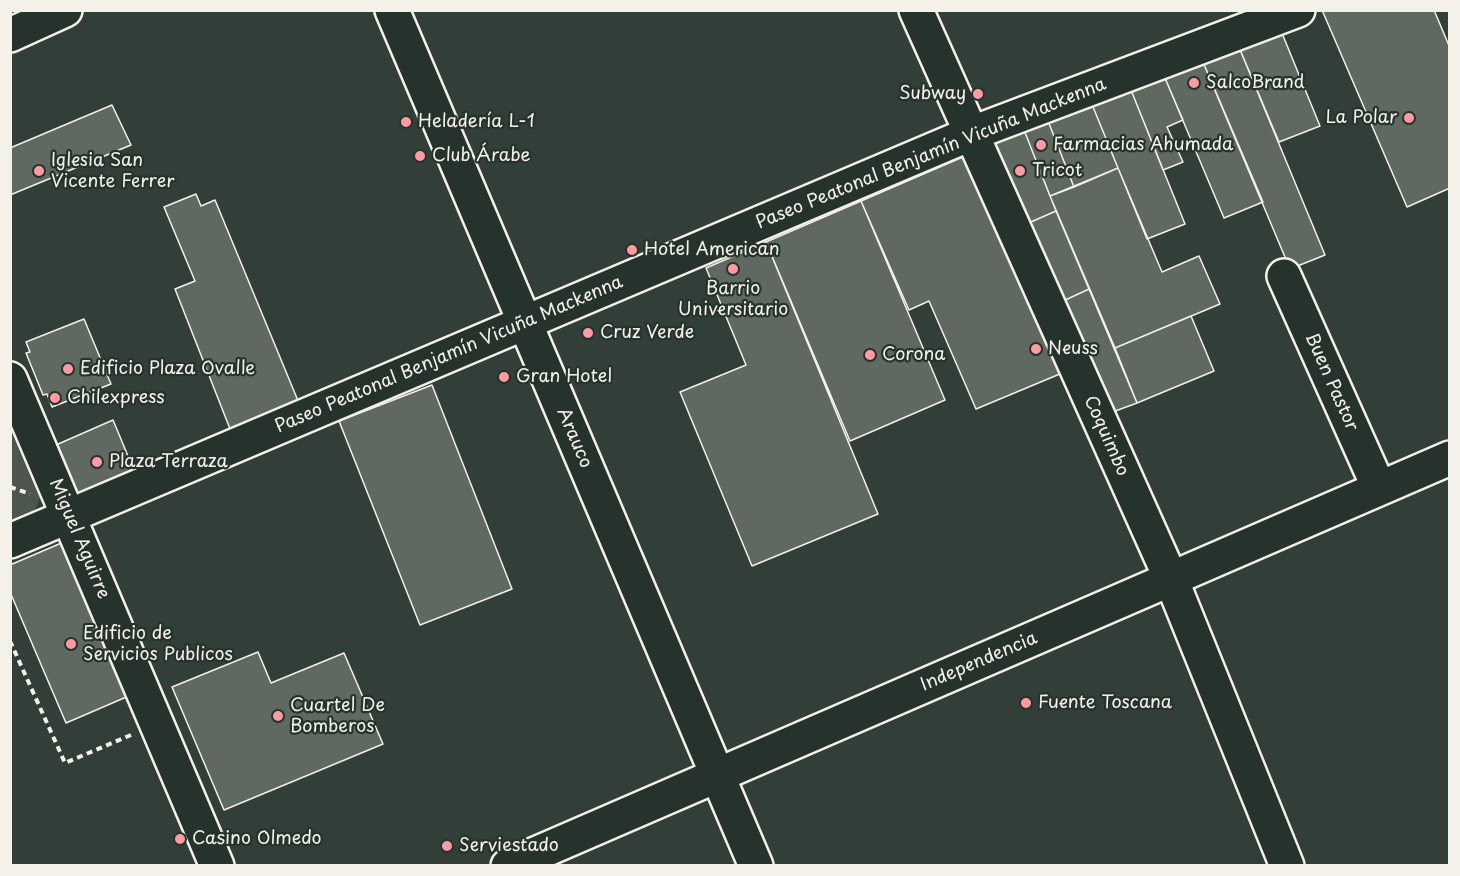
<!DOCTYPE html>
<meta charset="utf-8">
<style>
body{margin:0}
#map{position:relative;width:1460px;height:876px;overflow:hidden;background:#323e38;font-family:"Playpen Sans",sans-serif}
canvas{display:block}
.frame{position:absolute;inset:0;border:12px solid #f4f1e8;pointer-events:none}
</style>
<div id="map">
<canvas width="1460" height="876"></canvas>
<div class="frame"></div>
</div>
<script>
const c = document.querySelector('canvas').getContext('2d');
c.lineJoin = 'round';
function fill(path, color) { c.fillStyle = color; c.fill(path, 'evenodd'); }
function strokePath(path, color, width, dash) { c.strokeStyle = color; c.lineWidth = width; c.lineCap = dash ? 'butt' : 'round'; c.setLineDash(dash || []); c.stroke(path); }
function write(font, color, halo, rows, align = 'center') {
  c.font = font + ' "Playpen Sans",sans-serif'; c.lineWidth = 4.5; c.setLineDash([]); c.textBaseline = 'middle'; c.strokeStyle = halo; c.fillStyle = color; for (const [text, x, y, turn = 0] of rows) {
    c.save(); c.translate(x, y); c.rotate((+turn || 0) * Math.PI / 180); c.textAlign = isNaN(turn) ? turn : align; if (halo) c.strokeText(text, 0, 0); c.fillText(text, 0, 0); c.restore();
  }
}
fill(new Path2D(`
 M 10,416 L 38,476 L 40,498 L 34,512 L 11,522 Z`), '#4c564f');
const building = new Path2D(`
 M 1322,10 L 1434,10 L 1450,48 L 1450,188 L 1407,207 Z
 M 1277,21 L 1320,126 L 1279,142 L 1236,40 Z
 M 1236,40 L 1325,255 L 1290,269 L 1200,55 Z
 M 1200,55 L 1263,202 L 1224,218 L 1162,71 Z
 M 1162,71 L 1183,120 L 1167,127 L 1183,162 L 1163,170 L 1129,85 Z
 M 1129,85 L 1185,224 L 1147,239 L 1091,102 Z
 M 1091,102 L 1118,168 L 1074,187 L 1048,121 Z
 M 112,105 L 131,145 L 10,195 L 10,148 Z
 M 1048,121 L 1074,187 L 1050,196 L 1024,130 Z
 M 1024,130 L 1056,211 L 1024,225 L 990,146 Z
 M 972,153 L 1067,371 L 976,409 L 929,301 L 909,310 L 861,201 Z
 M 1118,168 L 1162,272 L 1199,256 L 1220,304 L 1115,348 L 1050,196 Z
 M 196,194 L 201,206 L 215,200 L 301,408 L 234,439 L 175,289 L 195,281 L 164,207 Z
 M 861,201 L 945,400 L 850,441 L 766,242 Z
 M 1056,211 L 1089,289 L 1061,302 L 1024,225 Z
 M 766,242 L 878,514 L 752,566 L 680,392 L 746,365 L 706,268 Z
 M 1089,289 L 1137,403 L 1110,413 L 1061,302 Z
 M 1191,316 L 1214,371 L 1137,403 L 1115,348 Z
 M 84,319 L 111,384 L 52,407 L 47,394 L 43,395 L 26,353 L 30,352 L 26,342 Z
 M 432,385 L 512,589 L 420,625 L 339,421 Z
 M 113,420 L 138,480 L 82,504 L 56,445 Z
 M 66,541 L 131,695 L 66,723 L 10,592 L 10,565 Z
 M 258,652 L 271,683 L 344,653 L 383,744 L 224,810 L 172,687 Z`);
fill(building, '#5f6861');
strokePath(building, '#f4f1e8', 1.5);
const minor = new Path2D(`
 M 392,10 L 756,866
 M 916,10 L 1171,579 L 1287,866
 M 1284,276 L 1379,488
 M 10,379 L 217,866
 M 10,541 L 970,134 L 1298,10`);
const major = new Path2D(`
 M 10,35 L 65,10
 M 508,866 L 1450,458`);
strokePath(minor, '#f4f1e8', 38);
strokePath(major, '#f4f1e8', 38);
strokePath(new Path2D(`
 M 10,487 L 30,494
 M 10,641 L 65,763 L 131,735`), '#f4f1e8', 4, [6, 4.5]);
strokePath(minor, '#26332d', 33);
strokePath(major, '#26332d', 33);
for (const [x, y, r, color] of [
 [1194,83,6,"#ff9aa2"],
 [978,94,6,"#ff9aa2"],
 [1409,118,6,"#ff9aa2"],
 [406,122,6,"#ff9aa2"],
 [1041,145,6,"#ff9aa2"],
 [420,156,6,"#ff9aa2"],
 [39,171,6,"#ff9aa2"],
 [1020,171,6,"#ff9aa2"],
 [632,250,6,"#ff9aa2"],
 [733,269,6,"#ff9aa2"],
 [588,333,6,"#ff9aa2"],
 [1036,349,6,"#ff9aa2"],
 [870,355,6,"#ff9aa2"],
 [68,369,6,"#ff9aa2"],
 [504,377,6,"#ff9aa2"],
 [55,398,6,"#ff9aa2"],
 [97,462,6,"#ff9aa2"],
 [71,644,6,"#ff9aa2"],
 [1026,703,6,"#ff9aa2"],
 [278,716,6,"#ff9aa2"],
 [180,839,6,"#ff9aa2"],
 [447,846,6,"#ff9aa2"]
]) { const dot = new Path2D(); dot.arc(x, y, r, 0, 2 * Math.PI); c.fillStyle = color; c.fill(dot); strokePath(dot, '#26332d', 2); }
write('18px', '#f4f1e8', '#26332d', [
 ["SalcoBrand",1206,83],
 ["Subway",966,94,"right"],
 ["La Polar",1397,118,"right"],
 ["Heladería L-1",418,122],
 ["Farmacias Ahumada",1053,145],
 ["Club Árabe",432,156],
 ["Iglesia San",51,161],
 ["Vicente Ferrer",51,182],
 ["Tricot",1032,171],
 ["Hotel American",644,250],
 ["Barrio",733,289,"center"],
 ["Universitario",733,310,"center"],
 ["Cruz Verde",600,333],
 ["Neuss",1048,349],
 ["Corona",882,355],
 ["Edificio Plaza Ovalle",80,369],
 ["Gran Hotel",516,377],
 ["Chilexpress",67,398],
 ["Plaza Terraza",109,462],
 ["Edificio de",83,634],
 ["Servicios Publicos",83,655],
 ["Fuente Toscana",1038,703],
 ["Cuartel De",290,706],
 ["Bomberos",290,727],
 ["Casino Olmedo",192,839],
 ["Serviestado",459,846]
], 'left');
write('18px', '#f4f1e8', '#26332d', [
 ["Paseo Peatonal Benjamín Vicuña Mackenna",931,154,-22],
 ["Paseo Peatonal Benjamín Vicuña Mackenna",449,355,-23],
 ["Buen Pastor",1331,382,66],
 ["Coquimbo",1106,436,66],
 ["Arauco",574,438,67],
 ["Miguel Aguirre",79,539,67],
 ["Independencia",979,662,-23]
]);
</script>
